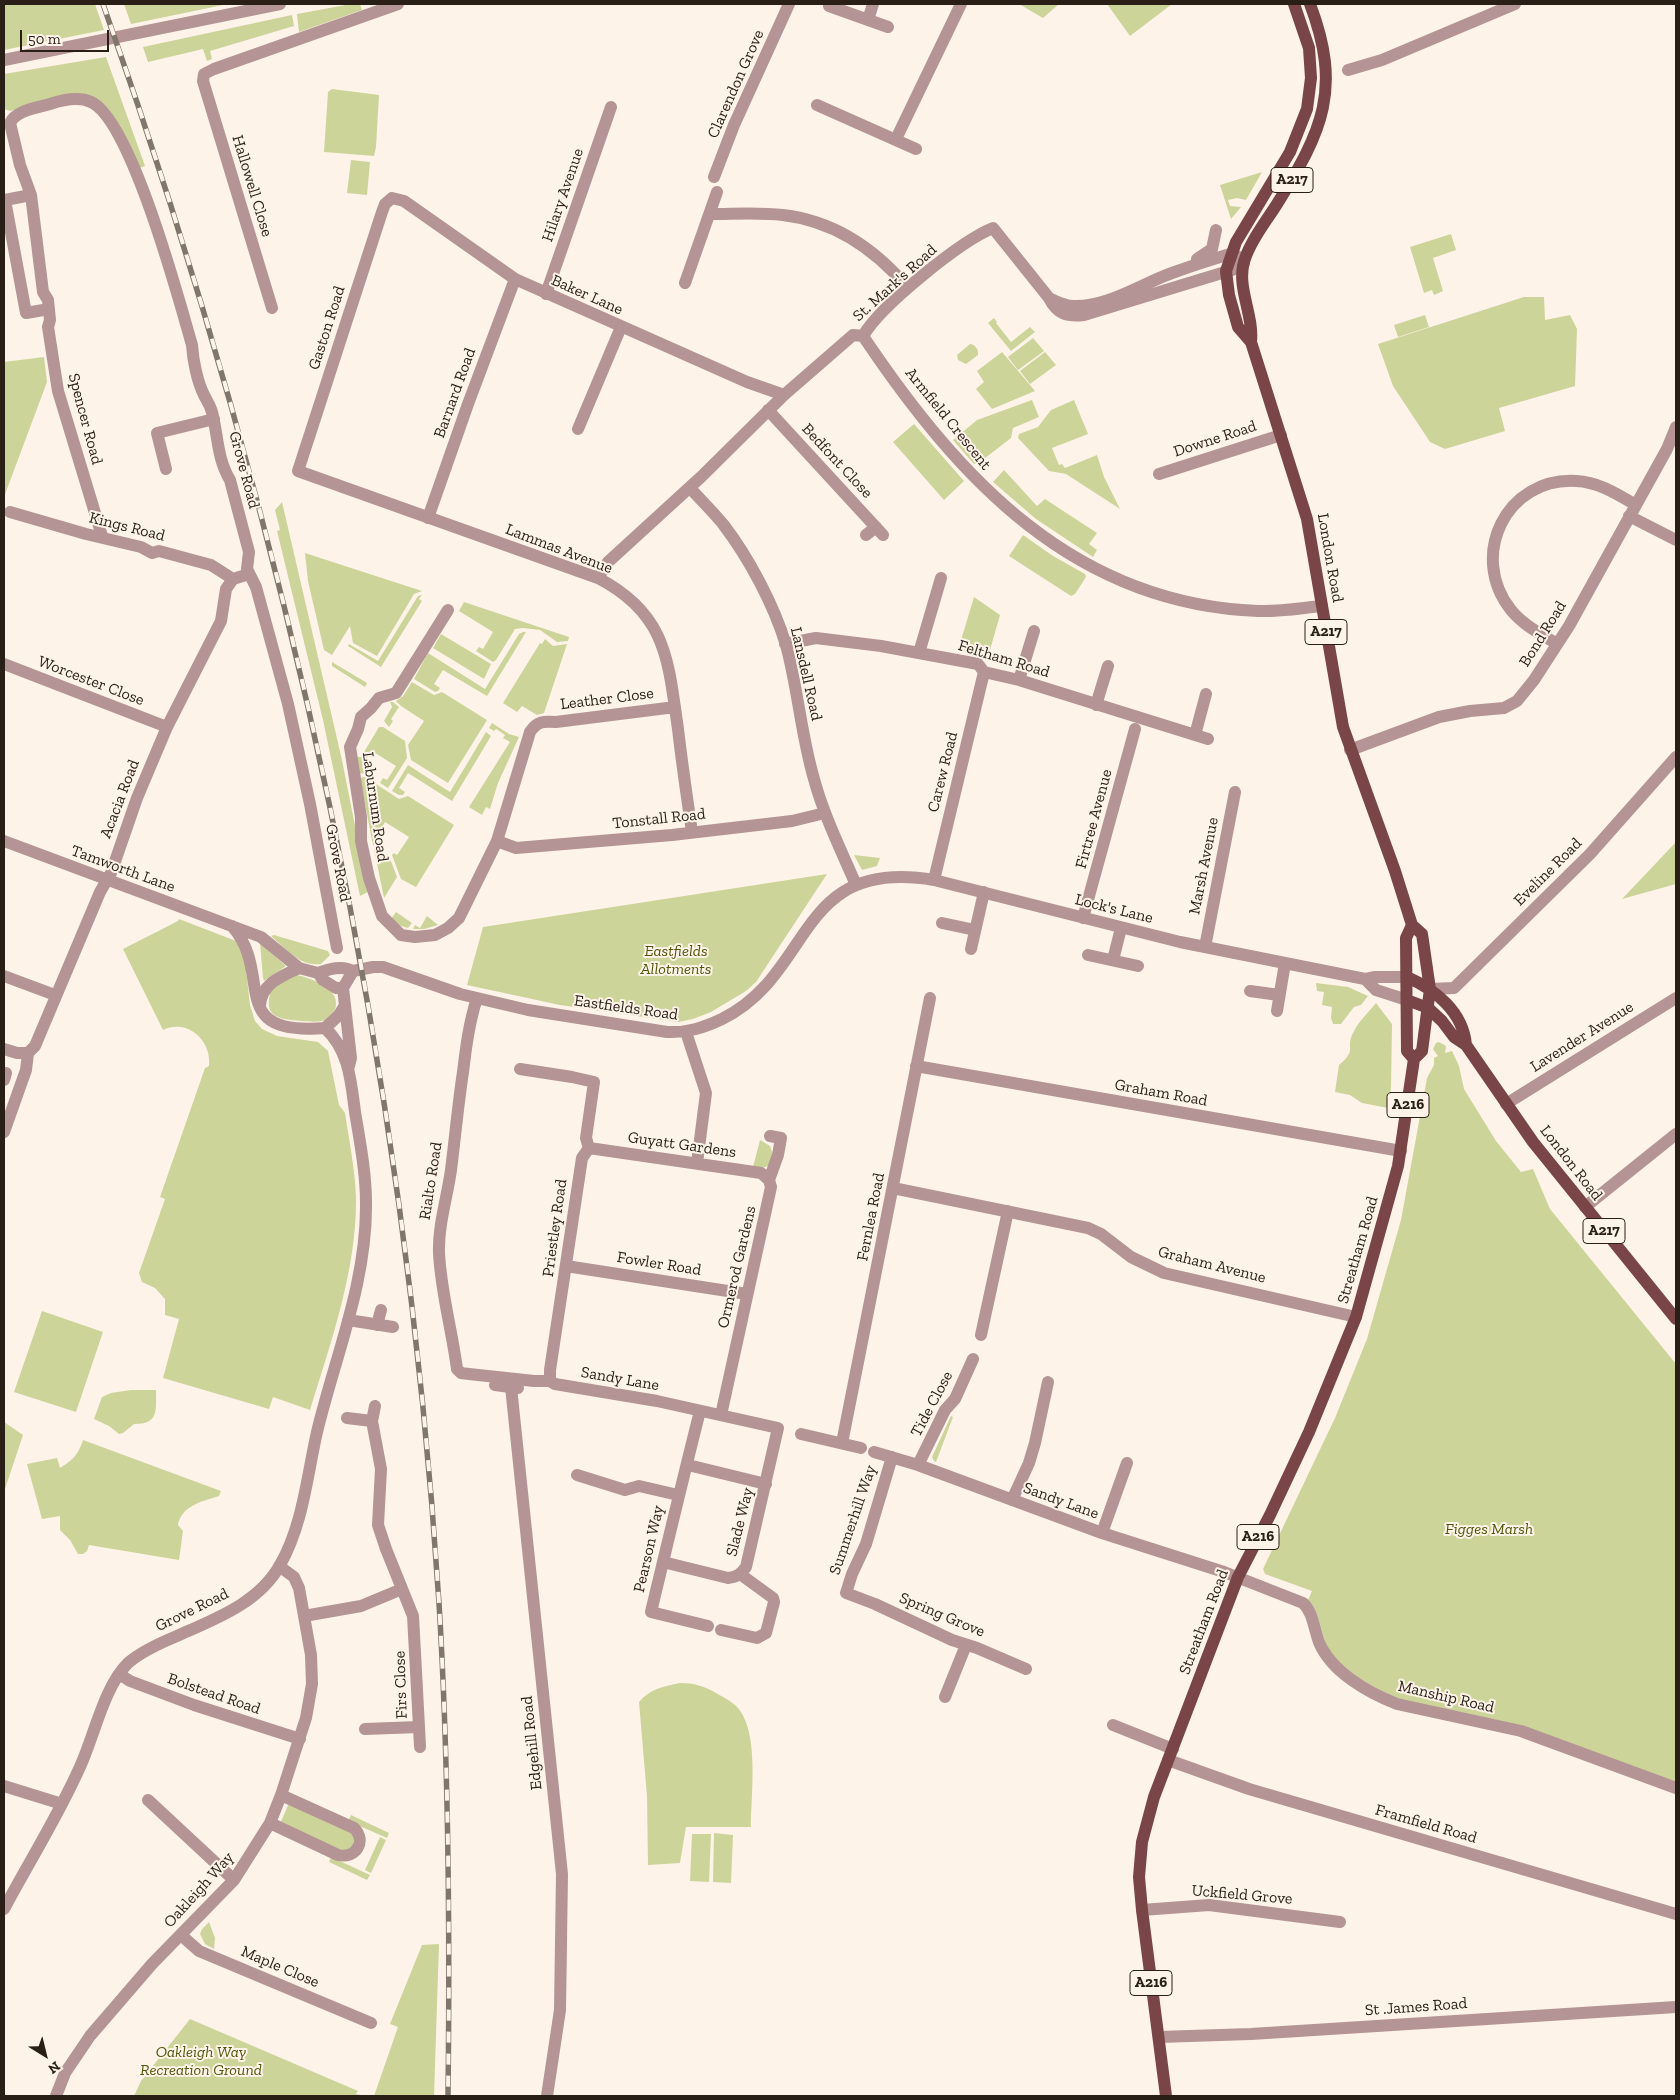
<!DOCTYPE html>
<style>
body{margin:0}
#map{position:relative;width:1680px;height:2100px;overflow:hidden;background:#fdf3e9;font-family:"Zilla Slab",serif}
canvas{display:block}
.frame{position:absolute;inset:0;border:5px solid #291f16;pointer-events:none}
.north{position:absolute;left:20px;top:2030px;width:50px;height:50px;-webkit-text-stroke:4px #fdf3e9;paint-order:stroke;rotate:144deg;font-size:14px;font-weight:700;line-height:20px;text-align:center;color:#291f16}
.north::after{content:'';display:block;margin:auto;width:18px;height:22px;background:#291f16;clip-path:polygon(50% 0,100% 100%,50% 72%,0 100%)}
.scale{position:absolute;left:20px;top:30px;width:89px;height:22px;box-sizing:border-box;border:2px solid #291f16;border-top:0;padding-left:6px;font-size:15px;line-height:18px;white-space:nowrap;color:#291f16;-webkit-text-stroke:4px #fdf3e9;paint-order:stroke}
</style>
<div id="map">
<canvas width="1680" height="2100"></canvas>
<div class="frame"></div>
<div class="north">N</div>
<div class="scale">50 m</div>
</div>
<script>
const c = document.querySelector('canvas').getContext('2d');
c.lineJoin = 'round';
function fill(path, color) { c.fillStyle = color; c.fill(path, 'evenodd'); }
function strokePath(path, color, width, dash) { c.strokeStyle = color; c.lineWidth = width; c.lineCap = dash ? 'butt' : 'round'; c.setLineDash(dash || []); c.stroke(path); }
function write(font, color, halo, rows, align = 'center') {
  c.font = font + ' "Zilla Slab",serif'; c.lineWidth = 4; c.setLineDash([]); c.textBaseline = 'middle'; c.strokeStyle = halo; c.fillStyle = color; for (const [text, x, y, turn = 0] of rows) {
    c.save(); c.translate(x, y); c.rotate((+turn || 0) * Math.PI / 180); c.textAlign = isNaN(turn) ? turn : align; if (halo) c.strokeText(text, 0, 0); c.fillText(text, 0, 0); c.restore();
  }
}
fill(new Path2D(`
 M 4,4 L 95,4 L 104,30 L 4,50 Z
 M 124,4 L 228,4 L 131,24 Z
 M 351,4 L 360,4 L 362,10 L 299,32 L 297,14 Z
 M 1019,4 L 1059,4 L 1043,18 Z
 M 1107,4 L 1172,4 L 1130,36 Z
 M 292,15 L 294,26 L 210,51 L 212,59 L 207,61 L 203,49 L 148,62 L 143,47 Z
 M 106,57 L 145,166 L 139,168 C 130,153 109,107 97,99 C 76,85 32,105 10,111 L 4,109 L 4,74 Z
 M 332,89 L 379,95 L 376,147 L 374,156 L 324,152 L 328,92 Z
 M 351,160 L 370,162 L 367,195 L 347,193 Z
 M 1262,172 L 1246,200 L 1237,198 L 1228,200 L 1230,206 L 1241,207 L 1231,219 L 1220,185 Z
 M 1451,234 L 1456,250 L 1433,258 L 1443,291 L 1434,295 L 1432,290 L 1424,293 L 1410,247 Z
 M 1524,297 L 1544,297 L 1545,320 L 1570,315 L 1577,329 L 1575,386 L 1499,408 L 1505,431 L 1445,449 L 1430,442 L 1393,386 L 1378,344 Z
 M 1425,315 L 1429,327 L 1398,337 L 1394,325 Z
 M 994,318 L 997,322 L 996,323 L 1011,342 L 1030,327 L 1035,332 L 1011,351 L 988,323 Z
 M 1033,338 L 1044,351 L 1018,370 L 1008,357 Z
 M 970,344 C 975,344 979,350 978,355 L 966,364 L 958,360 L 957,355 Z
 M 1002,352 L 1035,391 L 992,409 L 976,389 L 984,382 L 977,371 Z
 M 1045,352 L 1056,365 L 1030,384 L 1020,371 Z
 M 44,357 L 47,382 L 4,497 L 4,362 Z
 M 1032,400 L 1039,417 L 1013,428 L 1011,438 L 980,462 L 974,464 L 953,440 L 977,420 Z
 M 1074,400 L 1088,434 L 1052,448 L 1059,465 L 1062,464 L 1065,468 L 1097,455 L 1104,477 L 1120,509 L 1066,474 L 1049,471 L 1018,438 L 1019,434 L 1038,427 L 1051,410 Z
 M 914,424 L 964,481 L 944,500 L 893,442 Z
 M 1004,470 L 1037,506 L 1045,499 L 1097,533 L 1089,544 L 1097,550 L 1093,557 L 1036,519 L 993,482 Z
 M 282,502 L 342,760 L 368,892 L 360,896 L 323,720 L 277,531 L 280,530 L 275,510 Z
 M 1023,535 L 1053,556 L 1085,574 L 1086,577 L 1075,594 L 1071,596 L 1009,556 Z
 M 305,553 L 422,591 L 414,594 L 377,656 L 353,643 L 350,626 L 332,655 L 324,650 L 308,581 Z
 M 422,595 L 419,599 L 422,601 L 381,667 L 348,646 L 349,644 L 378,661 L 418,596 Z
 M 974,597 L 1000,615 L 988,657 L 958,650 Z
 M 464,602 L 569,637 L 568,641 L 557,642 L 540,630 L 523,628 L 515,629 L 496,660 L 493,662 L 476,651 L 479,647 L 483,649 L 493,632 L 459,611 Z
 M 523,632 L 526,632 L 487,696 L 443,670 L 434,684 L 440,688 L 438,691 L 435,692 L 414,679 L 428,653 L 485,689 L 519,634 Z
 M 441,634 L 491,664 L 484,679 L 433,648 Z
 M 545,639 L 553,646 L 567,644 L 544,713 L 537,715 L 522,706 L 517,712 L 503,703 L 540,643 L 542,644 Z
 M 332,662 L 367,683 L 365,687 L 332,666 Z
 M 412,682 L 434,695 L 442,692 L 487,720 L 448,783 L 411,760 L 408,745 L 424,721 L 401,706 L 396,701 L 403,696 Z
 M 390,702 L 393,702 L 399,707 L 391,719 L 393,721 L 389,727 L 384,721 L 392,707 Z
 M 492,723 L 509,734 L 519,737 L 498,783 L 490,809 L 486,807 L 482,815 L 469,807 L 510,742 L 503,738 L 505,735 L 496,729 L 494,731 L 489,728 Z
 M 379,727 L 383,727 L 405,741 L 407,758 L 388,788 L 380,783 L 383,778 L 387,780 L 396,766 L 372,751 L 362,767 L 366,770 L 364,773 L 359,774 L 356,757 L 361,757 Z
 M 486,732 L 491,736 L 452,801 L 408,773 L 399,788 L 405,792 L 403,795 L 399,795 L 392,791 L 408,765 L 450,792 Z
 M 365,777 L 399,799 L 408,796 L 454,825 L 416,887 L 401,879 L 392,855 L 394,853 L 397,855 L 409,837 L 385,822 L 376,838 L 381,841 L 377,845 L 373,845 L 360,778 Z
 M 1676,842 L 1676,884 L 1622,899 Z
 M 374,849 L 377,849 L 389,856 L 397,877 L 384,898 Z
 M 854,855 L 880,858 L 877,866 L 862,870 Z
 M 827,874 L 756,982 L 746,991 L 711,1012 L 693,1019 L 678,1022 L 560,1005 L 467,985 L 483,927 Z
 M 396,912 L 412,923 L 408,928 L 398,925 L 391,919 Z
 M 427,916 L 438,925 L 424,929 L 413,929 L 415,925 L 420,928 Z
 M 179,919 L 236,941 L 245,961 L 250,1005 L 255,1021 L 262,1029 L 277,1036 L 318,1042 L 328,1051 L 339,1105 L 345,1113 C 349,1140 355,1169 356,1197 C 357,1269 331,1342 310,1410 L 273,1397 L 269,1409 L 163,1378 L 179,1319 L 165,1315 L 165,1299 L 155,1288 L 142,1282 L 139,1273 L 165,1199 L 160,1197 L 205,1068 L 209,1066 C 212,1040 187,1018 163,1030 L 123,949 L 178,921 Z
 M 274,935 L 328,951 L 330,955 L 321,964 C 300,967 285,948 271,936 Z
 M 260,943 L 286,966 L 264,981 L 263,978 Z
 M 297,975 C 314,979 342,989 335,1010 L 325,1020 C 317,1023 309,1021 301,1021 C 276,1019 262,1016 272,987 Z
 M 1316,983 L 1348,987 L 1368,996 L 1361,1005 L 1354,1007 L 1341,1024 L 1333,1024 L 1331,1018 L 1332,1007 L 1322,1005 L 1324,992 L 1317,991 Z
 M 1376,1003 L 1392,1024 L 1391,1088 L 1388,1108 L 1362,1103 L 1350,1095 L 1335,1092 L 1339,1065 C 1358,1049 1345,1049 1353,1033 C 1358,1022 1368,1013 1376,1003 Z
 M 1439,1042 L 1446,1046 L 1445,1053 L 1452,1051 L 1459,1066 L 1464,1089 L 1496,1141 L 1521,1172 L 1533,1169 L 1550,1209 L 1676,1364 L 1676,1784 L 1399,1699 C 1375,1689 1336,1668 1326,1643 C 1320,1628 1319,1611 1308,1600 L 1312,1591 L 1265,1574 L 1263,1569 L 1335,1418 L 1367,1339 L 1401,1220 L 1427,1078 L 1434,1065 L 1434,1058 L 1438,1056 L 1433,1049 L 1436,1043 Z
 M 760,1140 L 770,1146 L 773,1155 L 768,1166 L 762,1168 L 753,1167 Z
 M 42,1311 L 103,1332 L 76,1412 L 14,1392 Z
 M 131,1390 L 156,1390 C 156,1411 159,1424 134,1424 L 123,1433 L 119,1434 L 109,1426 L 94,1419 L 102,1397 L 111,1393 Z
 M 951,1416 L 953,1417 L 936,1462 L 934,1461 L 932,1457 Z
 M 4,1422 L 23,1435 L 4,1492 Z
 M 83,1440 L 221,1491 L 219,1496 C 203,1501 181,1506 178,1525 L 183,1531 L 179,1560 L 89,1545 L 87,1551 L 83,1554 L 78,1554 L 70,1540 L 60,1530 L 60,1516 L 42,1519 L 27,1464 L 57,1458 L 60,1468 C 73,1460 78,1455 83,1440 Z
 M 680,1683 C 694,1683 704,1686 716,1693 C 723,1697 731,1701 736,1706 C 760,1729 751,1795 751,1827 L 686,1827 L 680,1863 L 648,1865 L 647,1796 L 639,1702 C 650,1689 664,1686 680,1683 Z
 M 289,1803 L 350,1831 L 354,1837 L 353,1845 L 346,1852 L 280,1824 Z
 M 351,1815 L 389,1833 L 387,1838 L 348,1821 Z
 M 714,1833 L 733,1835 L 731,1883 L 713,1882 Z
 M 692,1834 L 711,1834 L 709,1882 L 690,1881 Z
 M 380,1837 L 386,1840 L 371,1873 L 365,1870 Z
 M 331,1857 L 370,1875 L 367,1880 L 329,1862 Z
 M 209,1922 L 215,1938 L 214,1949 L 205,1944 L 200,1934 L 202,1929 Z
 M 439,1944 L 434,2096 L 374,2096 L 398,2027 L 390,2024 L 422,1945 Z
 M 190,2019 L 358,2091 L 356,2094 L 365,2096 L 134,2096 L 141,2081 Z`), '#cdd499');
strokePath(new Path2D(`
 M 829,6 L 888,27
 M 868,20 L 873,4
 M 4,60 L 280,4
 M 1348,70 L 1382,60 L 1515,4
 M 817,105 L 916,149
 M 896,139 L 961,4
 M 714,177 L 734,125 L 789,4
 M 31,195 L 5,200 L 26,313 L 49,309
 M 710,214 C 734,214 759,212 783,215 C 834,221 876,250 908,288
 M 1197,259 L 1212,249 L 1216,230
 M 685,283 L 717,192
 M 546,294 L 611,107
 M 272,308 L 203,81 L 204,74 L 214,69 L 398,4
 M 863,336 C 881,305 961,241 993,228 L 1049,298 C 1057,314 1067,317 1084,315 L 1235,269 L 1244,263 L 1237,256 L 1230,254 C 1210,260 1191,266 1172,273 C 1141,284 1108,307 1074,306 C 1065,306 1057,302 1049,298
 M 863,336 C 959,479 1074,604 1258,611 C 1280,612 1301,608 1322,606
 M 768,410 L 883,535
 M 578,429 L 621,327
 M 166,469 L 157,433 L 214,419
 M 1159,474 L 1281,435
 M 690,488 C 701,500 713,512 723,524 C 749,558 774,605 786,645 C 798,689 801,735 814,779 C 824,816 841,850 856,885
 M 10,512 L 86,534 L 141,547 L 152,553 L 159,551 L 211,565 L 233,579
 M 1629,516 L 1676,540
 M 428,518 L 468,404 L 515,279
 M 866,535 L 876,527
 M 102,536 L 58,391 L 48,327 L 50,320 L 48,300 L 43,292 L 31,195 L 20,165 L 10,123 C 16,110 37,108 50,104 C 62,100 78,96 91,102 C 131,120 179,300 192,345 C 193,360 197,381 204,395 C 207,401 210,405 212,412 C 218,435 217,459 230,480 L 249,552 L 247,569 L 256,587 L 288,704 L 310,804 L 337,948
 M 598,578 L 608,562 L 701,477 L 784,395 L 853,335 L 863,336
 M 448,610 L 396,693 L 379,698 L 371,708 L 361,717 L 358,729 L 350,747 L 361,817 L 361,841 L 369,878 L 382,916 L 401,935 L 415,937 L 435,935 L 448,928 L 459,918 L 497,841 L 530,732 C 537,721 544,721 556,722 L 675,707
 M 785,644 L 816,638 L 881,646 L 978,664 L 984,672 L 1019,680 L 1208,739
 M 1557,644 C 1541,634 1523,625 1511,610 C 1468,556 1506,477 1576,481 C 1599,482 1617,494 1636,505
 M 919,653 L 941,578
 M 4,664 L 167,727
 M 1019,680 L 1034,631
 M 1096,705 L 1108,666
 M 1195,735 L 1206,694
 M 1350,750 L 1439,717 L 1470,711 L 1504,708 L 1517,701 L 1534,680 L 1569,626 L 1667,449 L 1676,427
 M 692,832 C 687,798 682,764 678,729 C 668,660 667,614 598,578 L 298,471 L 382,212 L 385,204 L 392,198 L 404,201 L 515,279 L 747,382 L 784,395
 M 4,841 L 261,937 L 299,968 L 318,973 L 323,980 L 336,988 L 343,988
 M 497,841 L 516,848 L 672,835 L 792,821 L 825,813
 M 934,880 L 984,672
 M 1083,918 L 1135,729
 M 942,923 L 975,930
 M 232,926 C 275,975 224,1036 325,1028 L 339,1015 L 345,1005
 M 1205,947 L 1235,792
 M 971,949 L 984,892
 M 1088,955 L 1138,966
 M 1113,960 L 1121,928
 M 318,973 C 329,969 342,965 353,971
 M 4,976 L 55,995
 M 1365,979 L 1376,990 L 1407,1000
 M 1430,989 L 1454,988 L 1590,854 L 1676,757
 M 1250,991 L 1279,995
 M 477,998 C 469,1023 466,1047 463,1072 C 458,1105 455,1138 451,1170 C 447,1198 438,1226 439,1253 C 441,1293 452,1330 457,1369 L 461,1373 L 469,1374 L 534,1381 L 550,1381 L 555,1384 L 657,1401 L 778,1428 L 746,1567 C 741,1574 737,1577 728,1578 L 663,1562
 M 260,1006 C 261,984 281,976 299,968
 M 1277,1011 L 1285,963
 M 686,1032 L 706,1093 L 697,1163
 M 4,1049 L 17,1053 L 28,1053
 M 349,1066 L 351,1058 L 343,988 L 353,971 L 373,967 L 383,967 L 460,994 L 528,1010 L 667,1032 C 687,1033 703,1028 722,1019 C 815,973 795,857 934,880 L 1180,942 L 1365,979 L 1374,977 L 1407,977
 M 916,1066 L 1401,1151
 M 520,1069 L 572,1077 L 594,1082 L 586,1138 L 589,1148 L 582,1158 L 550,1370 L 550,1381
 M 4,1080 L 6,1073
 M 1506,1104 L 1676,998
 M 4,1132 L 26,1070 L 28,1053 L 35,1046 L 100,892 L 111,873 L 137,798 L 167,727 L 221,621 L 226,589 L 233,579 L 249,574
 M 589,1148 L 761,1173 L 769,1180
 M 893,1188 L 1088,1228 L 1101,1234 L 1131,1257 L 1164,1273 L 1356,1317
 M 1585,1207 L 1676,1134
 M 566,1266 L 747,1294
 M 348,1320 L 393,1327
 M 377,1325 L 381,1310
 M 981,1335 L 1008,1211
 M 495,1385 L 518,1388
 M 511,1387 L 562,1874 L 560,2010 L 547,2096
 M 700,1411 C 683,1478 667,1545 651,1612 L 708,1626
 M 721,1415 L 771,1187 L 769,1180 L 778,1155 L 781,1138 L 770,1136
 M 347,1418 L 372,1421
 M 801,1434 L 861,1448
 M 842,1443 L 930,998
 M 874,1452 L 918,1465 L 1102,1533 L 1224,1572 L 1303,1603 C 1313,1612 1314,1629 1319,1642 C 1331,1672 1369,1693 1397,1704 L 1521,1731 L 1676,1788
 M 892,1457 L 866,1544 L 852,1574 L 846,1593 L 875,1604 L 952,1640 L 977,1648 L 1026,1669
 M 688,1465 L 766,1484
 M 918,1465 L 945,1410 L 955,1399 L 973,1359
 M 577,1475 L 625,1490 L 639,1486 L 678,1495
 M 1012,1500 L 1029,1463 L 1035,1443 L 1048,1382
 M 1102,1533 L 1127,1463
 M 304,1616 L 361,1606 L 402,1589
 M 721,1630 L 757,1638 L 766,1633 L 774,1602 L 773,1598 L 740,1574
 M 119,1674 L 130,1681 L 194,1705 L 300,1739
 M 945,1697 L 966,1645
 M 1113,1725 L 1173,1749
 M 419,1727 L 420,1747
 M 365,1729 L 419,1727 L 413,1616 L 386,1549 L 378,1525 L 381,1469 L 372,1421 L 375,1406
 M 1168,1760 L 1249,1789 L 1676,1914
 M 4,1786 L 62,1804
 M 148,1800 L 234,1880
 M 270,1823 L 338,1855 C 356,1859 367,1841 354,1828 L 281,1795
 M 4,1909 C 29,1862 57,1818 79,1769 C 94,1738 103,1688 128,1663 C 142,1651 160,1643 177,1636 C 215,1619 259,1603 280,1565 C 303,1525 307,1476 317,1432 C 335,1357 367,1282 366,1203 C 366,1173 360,1142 355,1112 C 351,1081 349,1050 325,1028
 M 1142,1910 L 1209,1905 L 1340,1922
 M 181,1935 L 199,1951 L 371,2023
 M 1159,2037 L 1251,2034 L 1676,2007
 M 56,2096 L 65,2073 L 90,2036 L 152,1964 L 234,1880 L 270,1823 L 281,1795 L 306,1718 L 312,1684 L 311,1655 L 299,1588 L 294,1577 L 279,1566`), '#b49494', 12);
strokePath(new Path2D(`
 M 1251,342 C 1254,312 1234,285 1246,256 C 1253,237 1267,220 1277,204 C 1323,130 1342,89 1310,4
 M 1412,925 L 1406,938 L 1407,1051 L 1414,1059
 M 1407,977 C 1436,990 1463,1012 1466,1045 L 1533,1142 L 1676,1319
 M 1407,1000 L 1428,1008 L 1442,1021 L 1454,1037 L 1466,1045
 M 1166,2096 L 1142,1910 L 1139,1877 L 1142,1842 L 1154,1797 L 1238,1577 L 1270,1515 L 1309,1432 L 1356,1317 L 1398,1166 L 1414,1059 L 1422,1051 L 1430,989 L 1422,934 L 1412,925 L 1395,871 L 1343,727 L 1307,519 L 1251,342 L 1238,327 L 1229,295 L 1226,271 L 1236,242 L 1290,152 L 1307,109 L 1311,78 L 1309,48 L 1294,4`), '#7a4547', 12);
const rail = new Path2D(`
 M 103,4 C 287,523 404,1053 439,1603 C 449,1768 450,1932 448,2096`);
strokePath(rail, '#80766c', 5.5);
strokePath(rail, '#fdf3e9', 4, [11]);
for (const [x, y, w] of [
 [1292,180,42],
 [1326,632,42],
 [1408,1105,42],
 [1604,1231,42],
 [1258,1537,42],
 [1151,1983,42]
]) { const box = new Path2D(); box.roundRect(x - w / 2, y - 12.5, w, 25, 4); c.fillStyle = '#fdf3e9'; c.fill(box); strokePath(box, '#291f16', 1); }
write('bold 15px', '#291f16', null, [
 ["A217",1292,180],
 ["A217",1326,632],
 ["A216",1408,1105],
 ["A217",1604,1231],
 ["A216",1258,1537],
 ["A216",1151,1983]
]);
write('16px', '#291f16', '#fdf3e9', [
 ["Clarendon Grove",736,84,-66],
 ["Hallowell Close",252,186,73],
 ["Hilary Avenue",563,195,-71],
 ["St. Mark's Road",895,283,-42],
 ["Baker Lane",587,295,24],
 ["Gaston Road",327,328,-72],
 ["Barnard Road",455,393,-70],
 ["Spencer Road",85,419,75],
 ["Armfield Crescent",948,419,51],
 ["Downe Road",1215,439,-18],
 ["Bedfont Close",837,461,47],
 ["Grove Road",244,470,75],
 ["Kings Road",127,527,14],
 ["Lammas Avenue",559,549,21],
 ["London Road",1330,558,80],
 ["Bond Road",1543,634,-58],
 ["Feltham Road",1004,659,17],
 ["Lansdell Road",806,674,77],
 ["Worcester Close",91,681,21],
 ["Leather Close",607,699,-7],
 ["Carew Road",943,772,-76],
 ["Acacia Road",120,799,-69],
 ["Laburnum Road",375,807,82],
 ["Tonstall Road",659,819,-6],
 ["Firtree Avenue",1094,819,-75],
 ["Grove Road",338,863,79],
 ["Marsh Avenue",1204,866,-79],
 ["Tamworth Lane",123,869,20],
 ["Eveline Road",1548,872,-45],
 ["Lock's Lane",1114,909,14],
 ["Eastfields Road",626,1008,8],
 ["Lavender Avenue",1582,1037,-32],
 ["Graham Road",1161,1093,10],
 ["Guyatt Gardens",682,1145,8],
 ["London Road",1571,1163,52],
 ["Rialto Road",431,1181,-81],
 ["Fernlea Road",871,1217,-79],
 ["Priestley Road",555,1228,-82],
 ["Streatham Road",1358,1250,-74],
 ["Fowler Road",659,1264,9],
 ["Graham Avenue",1212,1265,14],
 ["Ormerod Gardens",737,1267,-77],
 ["Sandy Lane",620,1379,10],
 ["Tide Close",932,1404,-62],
 ["Sandy Lane",1061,1501,20],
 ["Summerhill Way",853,1520,-71],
 ["Slade Way",740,1522,-76],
 ["Pearson Way",649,1549,-77],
 ["Grove Road",192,1610,-26],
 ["Spring Grove",942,1615,23],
 ["Streatham Road",1204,1622,-69],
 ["Firs Close",401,1685,-92],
 ["Bolstead Road",214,1694,19],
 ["Manship Road",1446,1697,13],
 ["Edgehill Road",532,1743,-96],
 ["Framfield Road",1426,1824,16],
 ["Oakleigh Way",199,1890,-48],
 ["Uckfield Grove",1242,1895,5],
 ["Maple Close",280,1967,23],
 ["St .James Road",1416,2007,-4]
]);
write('italic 16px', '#51560a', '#fdf3e9', [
 ["Eastfields",676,951],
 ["Allotments",676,969],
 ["Figges Marsh",1489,1529],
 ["Oakleigh Way",201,2052],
 ["Recreation Ground",201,2070]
]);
</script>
